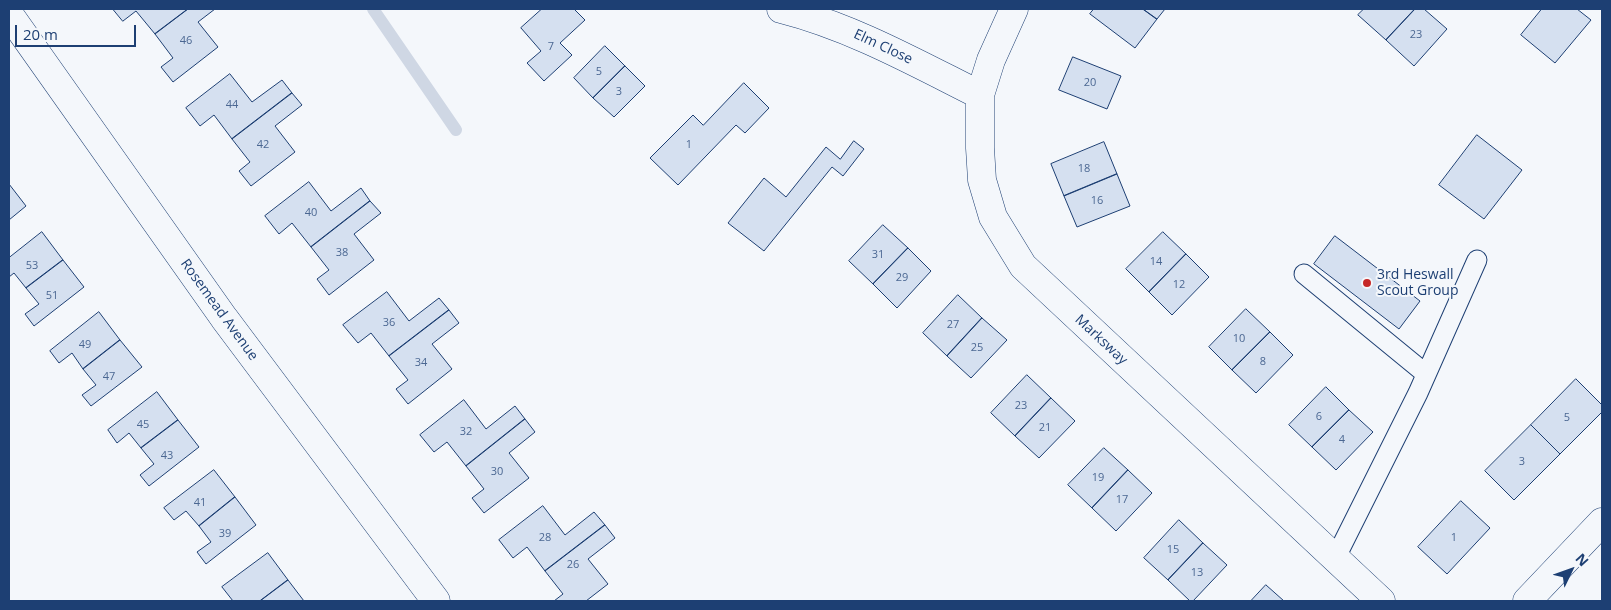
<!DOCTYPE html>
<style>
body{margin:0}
#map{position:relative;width:1611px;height:610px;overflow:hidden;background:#f4f7fb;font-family:"Open Sans",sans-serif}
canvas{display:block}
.frame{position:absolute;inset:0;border:10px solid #1d3f73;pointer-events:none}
.north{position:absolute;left:1546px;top:545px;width:50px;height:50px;-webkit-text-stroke:4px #f4f7fb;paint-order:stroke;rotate:48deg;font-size:14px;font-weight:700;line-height:20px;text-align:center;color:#1d3f73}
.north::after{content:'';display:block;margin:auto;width:18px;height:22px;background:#1d3f73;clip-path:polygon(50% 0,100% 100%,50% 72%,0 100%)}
.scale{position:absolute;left:15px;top:25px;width:121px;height:22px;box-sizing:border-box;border:2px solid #1d3f73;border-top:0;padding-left:6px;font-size:15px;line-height:18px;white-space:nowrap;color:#1d3f73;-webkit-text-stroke:4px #f4f7fb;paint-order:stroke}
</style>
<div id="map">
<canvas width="1611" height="610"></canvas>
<div class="frame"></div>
<div class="north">N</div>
<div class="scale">20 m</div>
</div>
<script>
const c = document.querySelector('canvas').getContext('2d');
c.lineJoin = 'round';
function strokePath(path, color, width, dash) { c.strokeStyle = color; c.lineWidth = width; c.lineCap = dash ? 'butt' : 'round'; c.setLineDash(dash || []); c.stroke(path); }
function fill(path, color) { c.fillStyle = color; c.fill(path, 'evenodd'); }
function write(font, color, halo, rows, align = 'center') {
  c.font = font + ' "Open Sans",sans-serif'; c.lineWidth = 4; c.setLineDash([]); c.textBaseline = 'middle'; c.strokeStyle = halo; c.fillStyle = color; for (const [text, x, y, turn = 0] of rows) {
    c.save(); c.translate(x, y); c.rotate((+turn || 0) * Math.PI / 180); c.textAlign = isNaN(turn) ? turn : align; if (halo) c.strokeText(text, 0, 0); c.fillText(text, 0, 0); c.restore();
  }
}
strokePath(new Path2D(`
 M 373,9 L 456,130`), '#cfd7e4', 12);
const building = new Path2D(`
 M 113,9 L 188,9 L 155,34 L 136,11 L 123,21 Z
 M 188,9 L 215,9 L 198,22 L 218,47 L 173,82 L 161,67 L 173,58 L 155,34 Z
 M 542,9 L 574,9 L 585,20 L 560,43 L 572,55 L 544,81 L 527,63 L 541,51 L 521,28 Z
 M 1094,9 L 1143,9 L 1157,19 L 1135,48 L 1090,14 Z
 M 1143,9 L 1165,9 L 1157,19 Z
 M 1364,9 L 1415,9 L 1386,40 L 1358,15 Z
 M 1415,9 L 1424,9 L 1447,29 L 1414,66 L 1386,40 Z
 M 1542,9 L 1577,9 L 1591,20 L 1555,63 L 1521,35 Z
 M 605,46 L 625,66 L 593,98 L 574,78 Z
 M 1073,57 L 1121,76 L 1107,109 L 1059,90 Z
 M 625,66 L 645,86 L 614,117 L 593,98 Z
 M 230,74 L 252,102 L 282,80 L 292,93 L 232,139 L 214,115 L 200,126 L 186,108 Z
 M 744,83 L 769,108 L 745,133 L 736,125 L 678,185 L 650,158 L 693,115 L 703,125 Z
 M 292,93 L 302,105 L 275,126 L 295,152 L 251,186 L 239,171 L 250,162 L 232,139 Z
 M 1477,135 L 1522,170 L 1484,219 L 1439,185 Z
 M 854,141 L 864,149 L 843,176 L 832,167 L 764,251 L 728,223 L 764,178 L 786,197 L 826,147 L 840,159 Z
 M 1104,142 L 1117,174 L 1064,196 L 1051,164 Z
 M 1117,174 L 1130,206 L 1077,227 L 1064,196 Z
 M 309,182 L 331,211 L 361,188 L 370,201 L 311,247 L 292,223 L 279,234 L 265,216 Z
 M 9,184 L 26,206 L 9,220 Z
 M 370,201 L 381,213 L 354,234 L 374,260 L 329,295 L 317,279 L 329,270 L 311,247 Z
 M 883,225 L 908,248 L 873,284 L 849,261 Z
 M 42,232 L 63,260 L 26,288 L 14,273 L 9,277 L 9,258 Z
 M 1163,232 L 1186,254 L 1149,292 L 1126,269 Z
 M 1335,236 L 1420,301 L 1399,329 L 1314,264 Z
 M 908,248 L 931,271 L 897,308 L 873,284 Z
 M 1186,254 L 1209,277 L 1172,315 L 1149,292 Z
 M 63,260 L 84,287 L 34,326 L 25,314 L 39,304 L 26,288 Z
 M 387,292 L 409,321 L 439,298 L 449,310 L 389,356 L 371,333 L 358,343 L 343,325 Z
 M 958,295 L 982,318 L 947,356 L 923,333 Z
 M 1246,309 L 1270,332 L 1232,370 L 1209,347 Z
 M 449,310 L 459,323 L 432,344 L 452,369 L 408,404 L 396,389 L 408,380 L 389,356 Z
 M 99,312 L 120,340 L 83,369 L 72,353 L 59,363 L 50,351 Z
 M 982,318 L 1007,340 L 971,378 L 947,356 Z
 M 1270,332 L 1293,355 L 1256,393 L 1232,370 Z
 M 120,340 L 142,367 L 91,406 L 82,395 L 96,385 L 83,369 Z
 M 1027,375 L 1051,398 L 1015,436 L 991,413 Z
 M 1576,379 L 1602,405 L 1602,412 L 1560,454 L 1531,425 Z
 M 1326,387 L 1349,410 L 1312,447 L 1289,425 Z
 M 157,392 L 178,420 L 141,448 L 129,433 L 117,443 L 108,430 Z
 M 1051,398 L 1075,421 L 1039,458 L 1015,436 Z
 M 464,400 L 486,429 L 515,406 L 525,419 L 466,466 L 447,442 L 434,452 L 420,435 Z
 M 1349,410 L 1373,432 L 1336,470 L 1312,447 Z
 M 525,419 L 535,432 L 509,453 L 529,478 L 484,513 L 472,498 L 484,489 L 466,466 Z
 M 178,420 L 199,447 L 149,486 L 140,475 L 154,464 L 141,448 Z
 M 1531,425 L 1560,454 L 1514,500 L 1485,471 Z
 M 1104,448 L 1128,470 L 1092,508 L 1068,485 Z
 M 214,470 L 235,497 L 199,526 L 186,511 L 174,520 L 164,508 Z
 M 1128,470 L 1152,493 L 1116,531 L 1092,508 Z
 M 235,497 L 256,525 L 206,564 L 197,552 L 211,542 L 199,526 Z
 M 1461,501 L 1490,528 L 1447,574 L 1418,547 Z
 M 543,506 L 565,535 L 594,512 L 605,525 L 545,571 L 527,547 L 513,558 L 499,540 Z
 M 1179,520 L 1203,543 L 1168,580 L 1144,558 Z
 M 605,525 L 615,538 L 588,559 L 608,584 L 586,601 L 554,601 L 563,594 L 545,571 Z
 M 1203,543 L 1227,565 L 1193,601 L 1190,601 L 1168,580 Z
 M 268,553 L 288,580 L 260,601 L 233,601 L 222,587 Z
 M 288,580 L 304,601 L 260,601 Z
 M 1266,585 L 1284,601 L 1251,601 Z`);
fill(building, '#d5e0f0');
strokePath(building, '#1d3f73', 1);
const service = new Path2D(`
 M 1304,274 L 1426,374
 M 1335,559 L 1418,393 L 1477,260`);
const minor = new Path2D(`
 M 781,9 C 852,27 916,63 980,95
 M 1014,9 L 991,60 L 980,95 L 980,148 L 982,180 L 993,217 L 1023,266 L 1381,601
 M 9,14 L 224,318 L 436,601
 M 1527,601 L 1602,522`);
strokePath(service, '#1d3f73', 21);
strokePath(minor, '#1d3f73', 29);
strokePath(service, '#f4f7fb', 19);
strokePath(minor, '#f4f7fb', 28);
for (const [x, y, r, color] of [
 [1367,283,5,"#c62828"]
]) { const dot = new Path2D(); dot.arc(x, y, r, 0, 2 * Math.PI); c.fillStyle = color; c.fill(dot); strokePath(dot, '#f4f7fb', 2); }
write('11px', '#4b6792', null, [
 ["23",1416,35],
 ["46",186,41],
 ["7",551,47],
 ["5",599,72],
 ["20",1090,83],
 ["3",619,92],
 ["44",232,105],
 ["42",263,145],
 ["1",689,145],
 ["18",1084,169],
 ["16",1097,201],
 ["40",311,213],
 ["38",342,253],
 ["31",878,255],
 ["14",1156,262],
 ["53",32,266],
 ["29",902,278],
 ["12",1179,285],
 ["51",52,296],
 ["36",389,323],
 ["27",953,325],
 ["10",1239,339],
 ["49",85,345],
 ["25",977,348],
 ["8",1263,362],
 ["34",421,363],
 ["47",109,377],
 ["23",1021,406],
 ["6",1319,417],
 ["5",1567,418],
 ["45",143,425],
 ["21",1045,428],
 ["32",466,432],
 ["4",1342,440],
 ["43",167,456],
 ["3",1522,462],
 ["30",497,472],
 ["19",1098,478],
 ["17",1122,500],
 ["41",200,503],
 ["39",225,534],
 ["28",545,538],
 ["1",1454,538],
 ["15",1173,550],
 ["26",573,565],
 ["13",1197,573]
]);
write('14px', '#1d3f73', '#f4f7fb', [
 ["Elm Close",883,47,25],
 ["Rosemead Avenue",219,310,54],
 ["Marksway",1101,340,43]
]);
write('14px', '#1d3f73', '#f4f7fb', [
 ["3rd Heswall",1377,275],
 ["Scout Group",1377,291]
], 'left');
</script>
